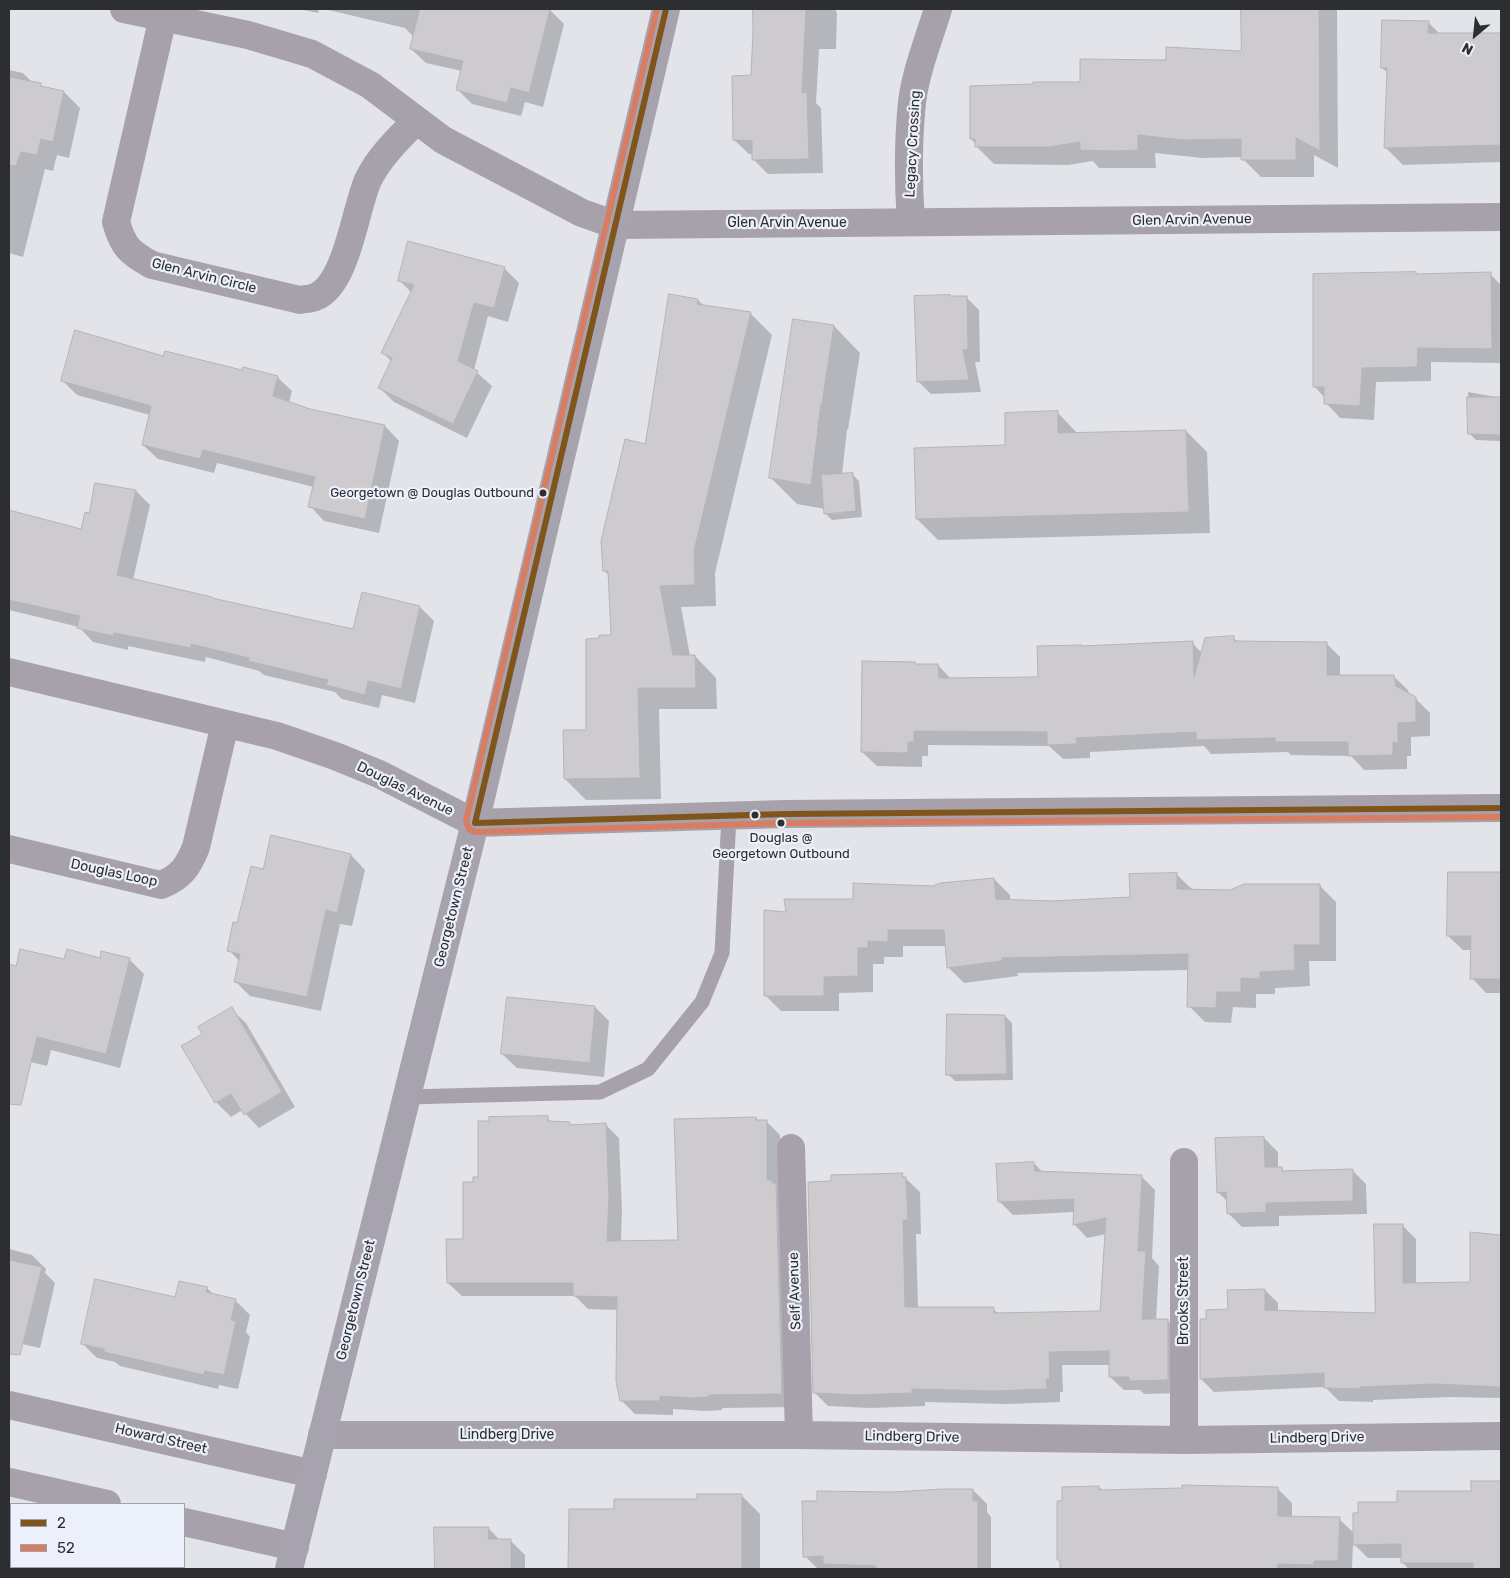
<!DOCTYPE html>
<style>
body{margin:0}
#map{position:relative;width:1510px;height:1578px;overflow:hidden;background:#e2e4ea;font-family:Rubik,sans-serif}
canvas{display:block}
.frame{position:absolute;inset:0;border:10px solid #2d2e32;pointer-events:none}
.legend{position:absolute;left:10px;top:1503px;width:175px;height:65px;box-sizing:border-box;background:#ecf0fb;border:1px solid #a0a2ab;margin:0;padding:6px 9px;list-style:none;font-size:15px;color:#2d2e32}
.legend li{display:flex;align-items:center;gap:10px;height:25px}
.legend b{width:25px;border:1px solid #a0a2ab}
.north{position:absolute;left:1450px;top:10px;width:50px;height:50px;-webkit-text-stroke:4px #ecf0fb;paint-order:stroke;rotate:208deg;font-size:14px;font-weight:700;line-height:20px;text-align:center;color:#2d2e32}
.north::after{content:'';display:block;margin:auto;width:18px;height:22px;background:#2d2e32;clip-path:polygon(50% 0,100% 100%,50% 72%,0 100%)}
</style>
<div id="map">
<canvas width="1510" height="1578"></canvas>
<div class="frame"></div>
<ul class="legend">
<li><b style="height:6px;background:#80551b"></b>2</li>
<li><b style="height:6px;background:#d77d64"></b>52</li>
</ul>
<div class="north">N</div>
</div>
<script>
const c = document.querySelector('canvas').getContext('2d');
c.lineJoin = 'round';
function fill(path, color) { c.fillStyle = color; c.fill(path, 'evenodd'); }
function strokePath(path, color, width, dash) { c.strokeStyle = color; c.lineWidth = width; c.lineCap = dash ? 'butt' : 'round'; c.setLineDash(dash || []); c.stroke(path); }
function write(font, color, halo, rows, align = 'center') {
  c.font = font + ' Rubik,sans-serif'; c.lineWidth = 4.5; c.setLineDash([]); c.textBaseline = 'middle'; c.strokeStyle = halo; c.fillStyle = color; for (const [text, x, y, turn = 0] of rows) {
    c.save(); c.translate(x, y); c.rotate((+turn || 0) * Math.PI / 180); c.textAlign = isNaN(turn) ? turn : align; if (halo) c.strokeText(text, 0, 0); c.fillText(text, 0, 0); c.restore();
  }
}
fill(new Path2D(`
 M 9,1533 L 11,1534 L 11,1567 L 159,1567 L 170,1569 L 9,1569 Z`), '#bddfce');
fill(new Path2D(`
 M 299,9 L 319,9 L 318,13 Z
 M 324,9 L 547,9 L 550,10 L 564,24 L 543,107 L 525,102 L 521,116 L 472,104 L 458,90 L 462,71 L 426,63 L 411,49 L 414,37 L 405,28 Z
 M 754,9 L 835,9 L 837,13 L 836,49 L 819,49 L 816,103 L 821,108 L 823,173 L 768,174 L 754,160 L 753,154 L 749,154 L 734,140 L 752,77 Z
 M 1242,9 L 1337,9 L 1338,168 L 1314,155 L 1314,177 L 1261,177 L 1243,159 L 1243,157 L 1202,158 L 1155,153 L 1156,168 L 1099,168 L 1093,161 L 1068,165 L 994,164 L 976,146 L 976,144 L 971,139 L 1081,84 L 1167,62 L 1242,52 Z
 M 1428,22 L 1440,34 L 1501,34 L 1501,162 L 1403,165 L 1385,147 L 1388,73 L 1382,68 Z
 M 9,70 L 23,73 L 33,83 L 41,85 L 44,88 L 64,92 L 80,108 L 69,158 L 57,155 L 53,171 L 45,169 L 23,257 L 9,253 Z
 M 504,268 L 519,283 L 508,322 L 488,316 L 474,370 L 492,386 L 467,438 L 394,402 L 380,388 L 392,362 L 383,353 L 412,293 L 399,280 Z
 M 1415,273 L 1418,275 L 1490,274 L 1501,285 L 1501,363 L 1431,362 L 1431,381 L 1376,382 L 1374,420 L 1340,418 L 1326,403 L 1325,398 L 1314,386 Z
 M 966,297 L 979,310 L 980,362 L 975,362 L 981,392 L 931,394 L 918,381 Z
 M 698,300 L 704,306 L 751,314 L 772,335 L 715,573 L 716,606 L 681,607 L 690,656 L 695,656 L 716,678 L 717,709 L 659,709 L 661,799 L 586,800 L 565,779 L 587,731 L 613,636 L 610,576 L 604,571 L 646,445 Z
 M 834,326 L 860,353 L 848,430 L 847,429 L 842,475 L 852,474 L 859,481 L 862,517 L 832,520 L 825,513 L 825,509 L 797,504 L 771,478 ZM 843,511 L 843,513 L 830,514 L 830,512 Z
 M 164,357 L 277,377 L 292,391 L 289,403 L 310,410 L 385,426 L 399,441 L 379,533 L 324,521 L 310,506 L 314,487 L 217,463 L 214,473 L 158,459 L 143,445 L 150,415 L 77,395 L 63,381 Z
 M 1468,392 L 1501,398 L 1501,441 L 1476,440 L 1469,433 Z
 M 1057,412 L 1078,434 L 1186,431 L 1207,452 L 1210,533 L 938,540 L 917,519 L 1007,446 Z
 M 136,491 L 150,505 L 133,580 L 214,600 L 354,630 L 420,607 L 434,621 L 415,703 L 382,695 L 379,708 L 342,699 L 335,692 L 264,675 L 259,671 L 206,657 L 205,662 L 128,646 L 128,650 L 93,642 L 79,627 L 9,610 L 9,511 L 82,530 L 90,514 Z
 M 1233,638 L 1238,642 L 1326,643 L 1340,657 L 1340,676 L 1393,676 L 1408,690 L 1409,694 L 1415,698 L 1430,713 L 1430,736 L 1411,737 L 1411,756 L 1407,756 L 1407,769 L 1364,770 L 1351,756 L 1291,755 L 1288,752 L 1211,754 L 1204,746 L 1090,752 L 1090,758 L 1063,759 L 1049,746 L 928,745 L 928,756 L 922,756 L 922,767 L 877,766 L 862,752 L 914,663 L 917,665 L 938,665 L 951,679 L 1039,679 L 1083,648 L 1192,643 L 1202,653 Z
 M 351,855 L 365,870 L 352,926 L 340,924 L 321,1011 L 250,996 L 236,982 L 240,962 L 229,950 L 238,924 L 264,870 Z
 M 1176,874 L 1193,890 L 1230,891 L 1320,886 L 1336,902 L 1336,961 L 1309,961 L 1310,986 L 1275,988 L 1275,994 L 1256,994 L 1256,1008 L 1233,1007 L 1231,1023 L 1205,1022 L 1189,1006 L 1189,970 L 1017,973 L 1018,976 L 964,983 L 948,967 L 947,946 L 903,946 L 903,957 L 884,957 L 884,964 L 873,964 L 873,992 L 839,993 L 839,1011 L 781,1011 L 765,995 L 787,914 L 933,887 L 994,879 L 1010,895 L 1010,901 L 1052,902 L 1131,898 Z
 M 1501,874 L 1501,993 L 1486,993 L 1472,978 L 1472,950 L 1463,950 L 1448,936 Z
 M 129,959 L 144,974 L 120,1068 L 51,1050 L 47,1066 L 9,1057 L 9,966 L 17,967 L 65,960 Z
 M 595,1007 L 609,1021 L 604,1077 L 517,1068 L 502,1054 Z
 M 231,1009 L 246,1023 L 295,1107 L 259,1128 L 242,1110 L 231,1117 L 216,1102 L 183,1046 L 204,1034 Z
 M 1005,1016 L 1012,1023 L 1013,1080 L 955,1081 L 948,1074 Z
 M 547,1118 L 552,1123 L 569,1123 L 573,1126 L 606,1125 L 619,1138 L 622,1210 L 621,1242 L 679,1241 L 756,1118 L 759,1121 L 766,1121 L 780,1135 L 780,1189 L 795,1407 L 722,1408 L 722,1410 L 706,1411 L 673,1409 L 673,1415 L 635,1414 L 621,1400 L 619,1310 L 588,1309 L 575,1296 L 462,1296 L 448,1283 L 465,1241 L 474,1183 Z
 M 1264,1138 L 1278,1152 L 1278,1168 L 1281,1168 L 1285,1172 L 1352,1170 L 1366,1184 L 1367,1214 L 1279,1216 L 1279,1226 L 1242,1227 L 1228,1213 L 1228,1202 L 1218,1192 Z
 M 1034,1163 L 1043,1173 L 1141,1176 L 1155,1190 L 1152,1258 L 1159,1266 L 1156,1321 L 1168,1321 L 1182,1334 L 1182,1393 L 1144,1394 L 1140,1390 L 1124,1390 L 1110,1377 L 1110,1365 L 1062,1365 L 1063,1392 L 1060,1392 L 1060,1402 L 1008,1404 L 925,1402 L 925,1406 L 870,1408 L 828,1406 L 815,1393 L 833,1182 L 902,1175 L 920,1192 L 921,1234 L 916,1234 L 918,1308 L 993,1309 L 999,1314 L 1101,1313 L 1106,1234 L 1087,1238 L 1074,1224 L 1074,1212 L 1013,1215 L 999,1201 Z
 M 1402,1225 L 1416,1239 L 1416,1284 L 1472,1283 L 1471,1233 L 1501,1236 L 1501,1398 L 1449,1397 L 1373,1400 L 1373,1402 L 1339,1401 L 1325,1387 L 1214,1392 L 1201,1379 L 1208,1321 L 1265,1290 L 1278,1303 L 1278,1311 L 1376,1314 Z
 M 9,1249 L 32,1255 L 46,1269 L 45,1273 L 55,1283 L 40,1348 L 9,1341 Z
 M 207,1288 L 214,1295 L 235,1300 L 250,1315 L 246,1332 L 250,1337 L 238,1389 L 219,1385 L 218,1389 L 120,1366 L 115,1362 L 97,1358 L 82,1343 L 176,1298 Z
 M 1472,1482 L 1501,1483 L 1501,1569 L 1409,1569 L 1403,1563 L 1403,1558 L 1368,1558 L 1353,1543 L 1352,1569 L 1061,1569 L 1061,1562 L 1058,1559 L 1064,1502 L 1099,1487 L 1103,1491 L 1277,1488 L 1292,1503 L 1292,1518 L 1339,1519 L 1355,1534 L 1398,1503 L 1472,1492 Z
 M 973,1490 L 987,1504 L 987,1512 L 991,1517 L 991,1569 L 818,1569 L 805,1556 L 892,1494 Z
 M 741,1495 L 760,1514 L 760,1569 L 570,1569 L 570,1510 L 615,1510 Z
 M 488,1528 L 500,1540 L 510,1540 L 525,1555 L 525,1569 L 436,1569 L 436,1529 Z`), '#0003');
const building = new Path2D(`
 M 420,9 L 550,9 L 529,93 L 511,88 L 507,103 L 456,90 L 463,61 L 410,49 Z
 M 753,9 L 806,9 L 802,93 L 807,92 L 809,159 L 752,160 L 752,141 L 733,140 L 732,76 L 751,75 L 753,31 Z
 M 1241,9 L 1319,9 L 1320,151 L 1296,138 L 1296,160 L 1241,160 L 1241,139 L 1183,140 L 1138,135 L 1138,150 L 1115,151 L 1080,150 L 1080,142 L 1049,147 L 975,147 L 975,139 L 970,139 L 970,86 L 1033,84 L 1033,82 L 1080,82 L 1080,59 L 1166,60 L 1166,47 L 1241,51 Z
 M 1382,20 L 1429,21 L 1428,33 L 1501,33 L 1501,145 L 1384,148 L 1387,68 L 1381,68 Z
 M 9,77 L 41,83 L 41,86 L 64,91 L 53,142 L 41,139 L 37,155 L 21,152 L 16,166 L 9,165 Z
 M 408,241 L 505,267 L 494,308 L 474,303 L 458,361 L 478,371 L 453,424 L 378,388 L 392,358 L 381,353 L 414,285 L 398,281 Z
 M 1416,272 L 1416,274 L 1491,272 L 1492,349 L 1418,348 L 1417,367 L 1362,368 L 1360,406 L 1324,404 L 1324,387 L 1313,387 L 1313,274 Z
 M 669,294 L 698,299 L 697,304 L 751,312 L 694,551 L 695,585 L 660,586 L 673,655 L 695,655 L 696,688 L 638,688 L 640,778 L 564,779 L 563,730 L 586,730 L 586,639 L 599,638 L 599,635 L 611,635 L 608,571 L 603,571 L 601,541 L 625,439 L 645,444 Z
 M 950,295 L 950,296 L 967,296 L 968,349 L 963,350 L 969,380 L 917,382 L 914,296 Z
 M 793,319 L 834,325 L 822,404 L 821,404 L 811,485 L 769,478 Z
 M 75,330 L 163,356 L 165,351 L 242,370 L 243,367 L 278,376 L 273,396 L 310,409 L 385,425 L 365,519 L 308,507 L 315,477 L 203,450 L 200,459 L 142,445 L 151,406 L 61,381 Z
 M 1467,397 L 1501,397 L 1501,435 L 1468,434 Z
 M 1058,411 L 1058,433 L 1186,430 L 1189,512 L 916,519 L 914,448 L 1005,445 L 1005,413 Z
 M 853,473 L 856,511 L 824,514 L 821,475 Z
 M 95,483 L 136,490 L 117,575 L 212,597 L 212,598 L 353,629 L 362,592 L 420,606 L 401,689 L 368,681 L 365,695 L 326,685 L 328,680 L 248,661 L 249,658 L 191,644 L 191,648 L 114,633 L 113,636 L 77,628 L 80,616 L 9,600 L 9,510 L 81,529 L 85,512 L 89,513 Z
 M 1234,636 L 1234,641 L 1327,642 L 1327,675 L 1394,675 L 1396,686 L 1416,697 L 1416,722 L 1398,723 L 1398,743 L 1393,742 L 1393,755 L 1348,756 L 1348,742 L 1275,742 L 1275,738 L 1196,740 L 1196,732 L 1076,738 L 1077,744 L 1047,745 L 1047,732 L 914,731 L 914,742 L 908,742 L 908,753 L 861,752 L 862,661 L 915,662 L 915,664 L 938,664 L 939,678 L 1038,677 L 1037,646 L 1082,645 L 1082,646 L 1193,641 L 1194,677 L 1205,638 Z
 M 271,835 L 351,854 L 337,913 L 326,910 L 307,997 L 234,982 L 240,954 L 227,951 L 233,922 L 237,923 L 251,866 L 263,869 Z
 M 1448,872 L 1501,872 L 1501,979 L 1470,979 L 1471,936 L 1447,936 Z
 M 1177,873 L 1177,889 L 1230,890 L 1244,884 L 1320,884 L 1320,945 L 1294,945 L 1295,970 L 1260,972 L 1260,979 L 1241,978 L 1241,992 L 1217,992 L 1216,1008 L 1187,1007 L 1188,954 L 1002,958 L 1002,961 L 947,968 L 944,930 L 888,930 L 888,942 L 868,941 L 868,948 L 858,948 L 858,976 L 824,977 L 824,996 L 764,996 L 764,910 L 786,912 L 784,899 L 853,899 L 853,883 L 933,886 L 940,883 L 994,878 L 996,899 L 1052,901 L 1130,897 L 1129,874 Z
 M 20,949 L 64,959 L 67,949 L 100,958 L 101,951 L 130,958 L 106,1054 L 37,1037 L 21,1105 L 9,1104 L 9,964 L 16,966 Z
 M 507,997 L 595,1006 L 590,1063 L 501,1054 Z
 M 232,1007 L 282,1092 L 244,1115 L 231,1094 L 215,1103 L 181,1046 L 202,1034 L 198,1027 Z
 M 947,1014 L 1005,1015 L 1007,1074 L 946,1075 Z
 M 548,1116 L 548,1121 L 570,1122 L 570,1125 L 606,1123 L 609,1196 L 607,1241 L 678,1240 L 674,1119 L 756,1117 L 756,1120 L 767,1120 L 767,1180 L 772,1180 L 772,1183 L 776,1183 L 782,1394 L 709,1395 L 709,1397 L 692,1398 L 660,1396 L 660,1401 L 620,1401 L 616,1381 L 617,1297 L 573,1296 L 573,1283 L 447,1283 L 446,1239 L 463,1239 L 463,1182 L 473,1182 L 473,1177 L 478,1177 L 478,1121 L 489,1121 L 489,1117 Z
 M 1264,1137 L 1265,1167 L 1282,1167 L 1282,1171 L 1353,1169 L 1353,1201 L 1266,1203 L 1266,1212 L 1227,1214 L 1226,1192 L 1217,1193 L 1215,1138 Z
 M 1034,1162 L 1035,1171 L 1142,1175 L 1138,1251 L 1146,1251 L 1142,1319 L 1168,1319 L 1168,1380 L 1129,1381 L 1129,1377 L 1109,1377 L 1109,1351 L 1049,1352 L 1050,1379 L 1046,1379 L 1047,1389 L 993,1391 L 912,1389 L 912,1393 L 856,1395 L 813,1393 L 808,1182 L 831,1181 L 831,1175 L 903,1173 L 902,1177 L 906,1177 L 908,1220 L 903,1220 L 905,1307 L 994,1307 L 994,1313 L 1100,1311 L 1106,1218 L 1073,1225 L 1074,1199 L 998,1202 L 996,1164 Z
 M 1374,1224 L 1403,1224 L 1403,1283 L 1470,1282 L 1470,1232 L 1501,1235 L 1501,1387 L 1435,1384 L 1360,1387 L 1360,1389 L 1324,1388 L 1324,1373 L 1200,1379 L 1200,1319 L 1206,1319 L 1206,1310 L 1228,1309 L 1227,1290 L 1265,1289 L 1265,1310 L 1375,1313 Z
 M 9,1260 L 42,1267 L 20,1355 L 9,1354 Z
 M 95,1279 L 175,1297 L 179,1281 L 208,1287 L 206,1292 L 236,1299 L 231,1320 L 236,1321 L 224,1375 L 205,1371 L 204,1375 L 104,1352 L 104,1349 L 81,1344 Z
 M 1471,1481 L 1501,1481 L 1501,1569 L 1473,1569 L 1473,1563 L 1401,1563 L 1401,1544 L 1353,1545 L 1353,1513 L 1358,1513 L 1358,1502 L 1397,1502 L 1397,1491 L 1471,1491 Z
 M 1182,1485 L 1278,1487 L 1278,1516 L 1340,1517 L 1338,1561 L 1314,1561 L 1314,1565 L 1278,1564 L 1277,1569 L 1060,1569 L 1060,1560 L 1057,1560 L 1057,1501 L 1062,1501 L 1062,1487 L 1099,1486 L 1099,1490 L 1182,1488 Z
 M 944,1489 L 973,1489 L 973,1501 L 978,1501 L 978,1569 L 876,1569 L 876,1566 L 823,1564 L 823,1556 L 803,1557 L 802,1501 L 817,1501 L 817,1491 L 892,1492 Z
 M 697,1494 L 742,1494 L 742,1569 L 568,1569 L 569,1509 L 614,1509 L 614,1499 L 697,1499 Z
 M 434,1527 L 489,1527 L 488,1539 L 511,1539 L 511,1569 L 435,1569 Z`);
fill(building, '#cdcbcd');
strokePath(building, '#b5b4b6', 1);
strokePath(new Path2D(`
 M 407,1097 L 600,1092 L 648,1069 L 702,1002 L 722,953 L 729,816`), '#a6a1aa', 15);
strokePath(new Path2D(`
 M 124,9 L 248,35 L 312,54 L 370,85 L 443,140 L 582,213 L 616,225 L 1501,217
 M 163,17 L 116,222 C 123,247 130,253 152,265 L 300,300 C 305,299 311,299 315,297 C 347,285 355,209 368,180 C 379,157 399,138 416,121
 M 911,222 C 908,182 908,142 912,102 C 916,70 929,39 938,9
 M 9,672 L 277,736 L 335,756 L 379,774 L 475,823 L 786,814 L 1501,808
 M 9,849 L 161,885 C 181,877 188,867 196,847 L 225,724
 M 791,1148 L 799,1435
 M 9,1405 L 313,1474
 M 322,1435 L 799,1435 L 1184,1440 L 1501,1436
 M 1184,1440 L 1184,1162
 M 9,1482 L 107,1504
 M 184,1522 L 295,1547`), '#a6a1aa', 28);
strokePath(new Path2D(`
 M 289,1569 L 475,823 L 666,9`), '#a6a3ae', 28);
strokePath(new Path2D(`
 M 475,823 L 786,814 L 1501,808
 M 475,823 L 666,9`), '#80551b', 6);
strokePath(new Path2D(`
 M 657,9 L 466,821 L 469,829 L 475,832 L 786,823 L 1501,817`), '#d77d64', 6);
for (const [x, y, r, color] of [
 [543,493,4.5,"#2d2e32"],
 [755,815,4.5,"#2d2e32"],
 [781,823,4.5,"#2d2e32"]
]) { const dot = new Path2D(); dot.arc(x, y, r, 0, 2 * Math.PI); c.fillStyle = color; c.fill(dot); strokePath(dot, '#ecf0fb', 2); }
write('13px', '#2d2e32', '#ecf0fb', [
 ["Georgetown @ Douglas Outbound",534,493],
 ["Douglas @",781,838,"center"],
 ["Georgetown Outbound",781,854,"center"]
], 'right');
write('14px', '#2d2e32', '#ecf0fb', [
 ["Legacy Crossing",913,144,-87],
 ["Glen Arvin Avenue",1192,220,-1],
 ["Glen Arvin Avenue",787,223],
 ["Glen Arvin Circle",204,276,14],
 ["Douglas Avenue",405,789,26],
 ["Douglas Loop",114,873,12],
 ["Georgetown Street",454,907,-76],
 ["Self Avenue",795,1291,-92],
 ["Georgetown Street",356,1300,-76],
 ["Brooks Street",1184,1301,-90],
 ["Lindberg Drive",507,1435],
 ["Lindberg Drive",912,1437,1],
 ["Lindberg Drive",1317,1438,-1],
 ["Howard Street",161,1439,13]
]);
</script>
